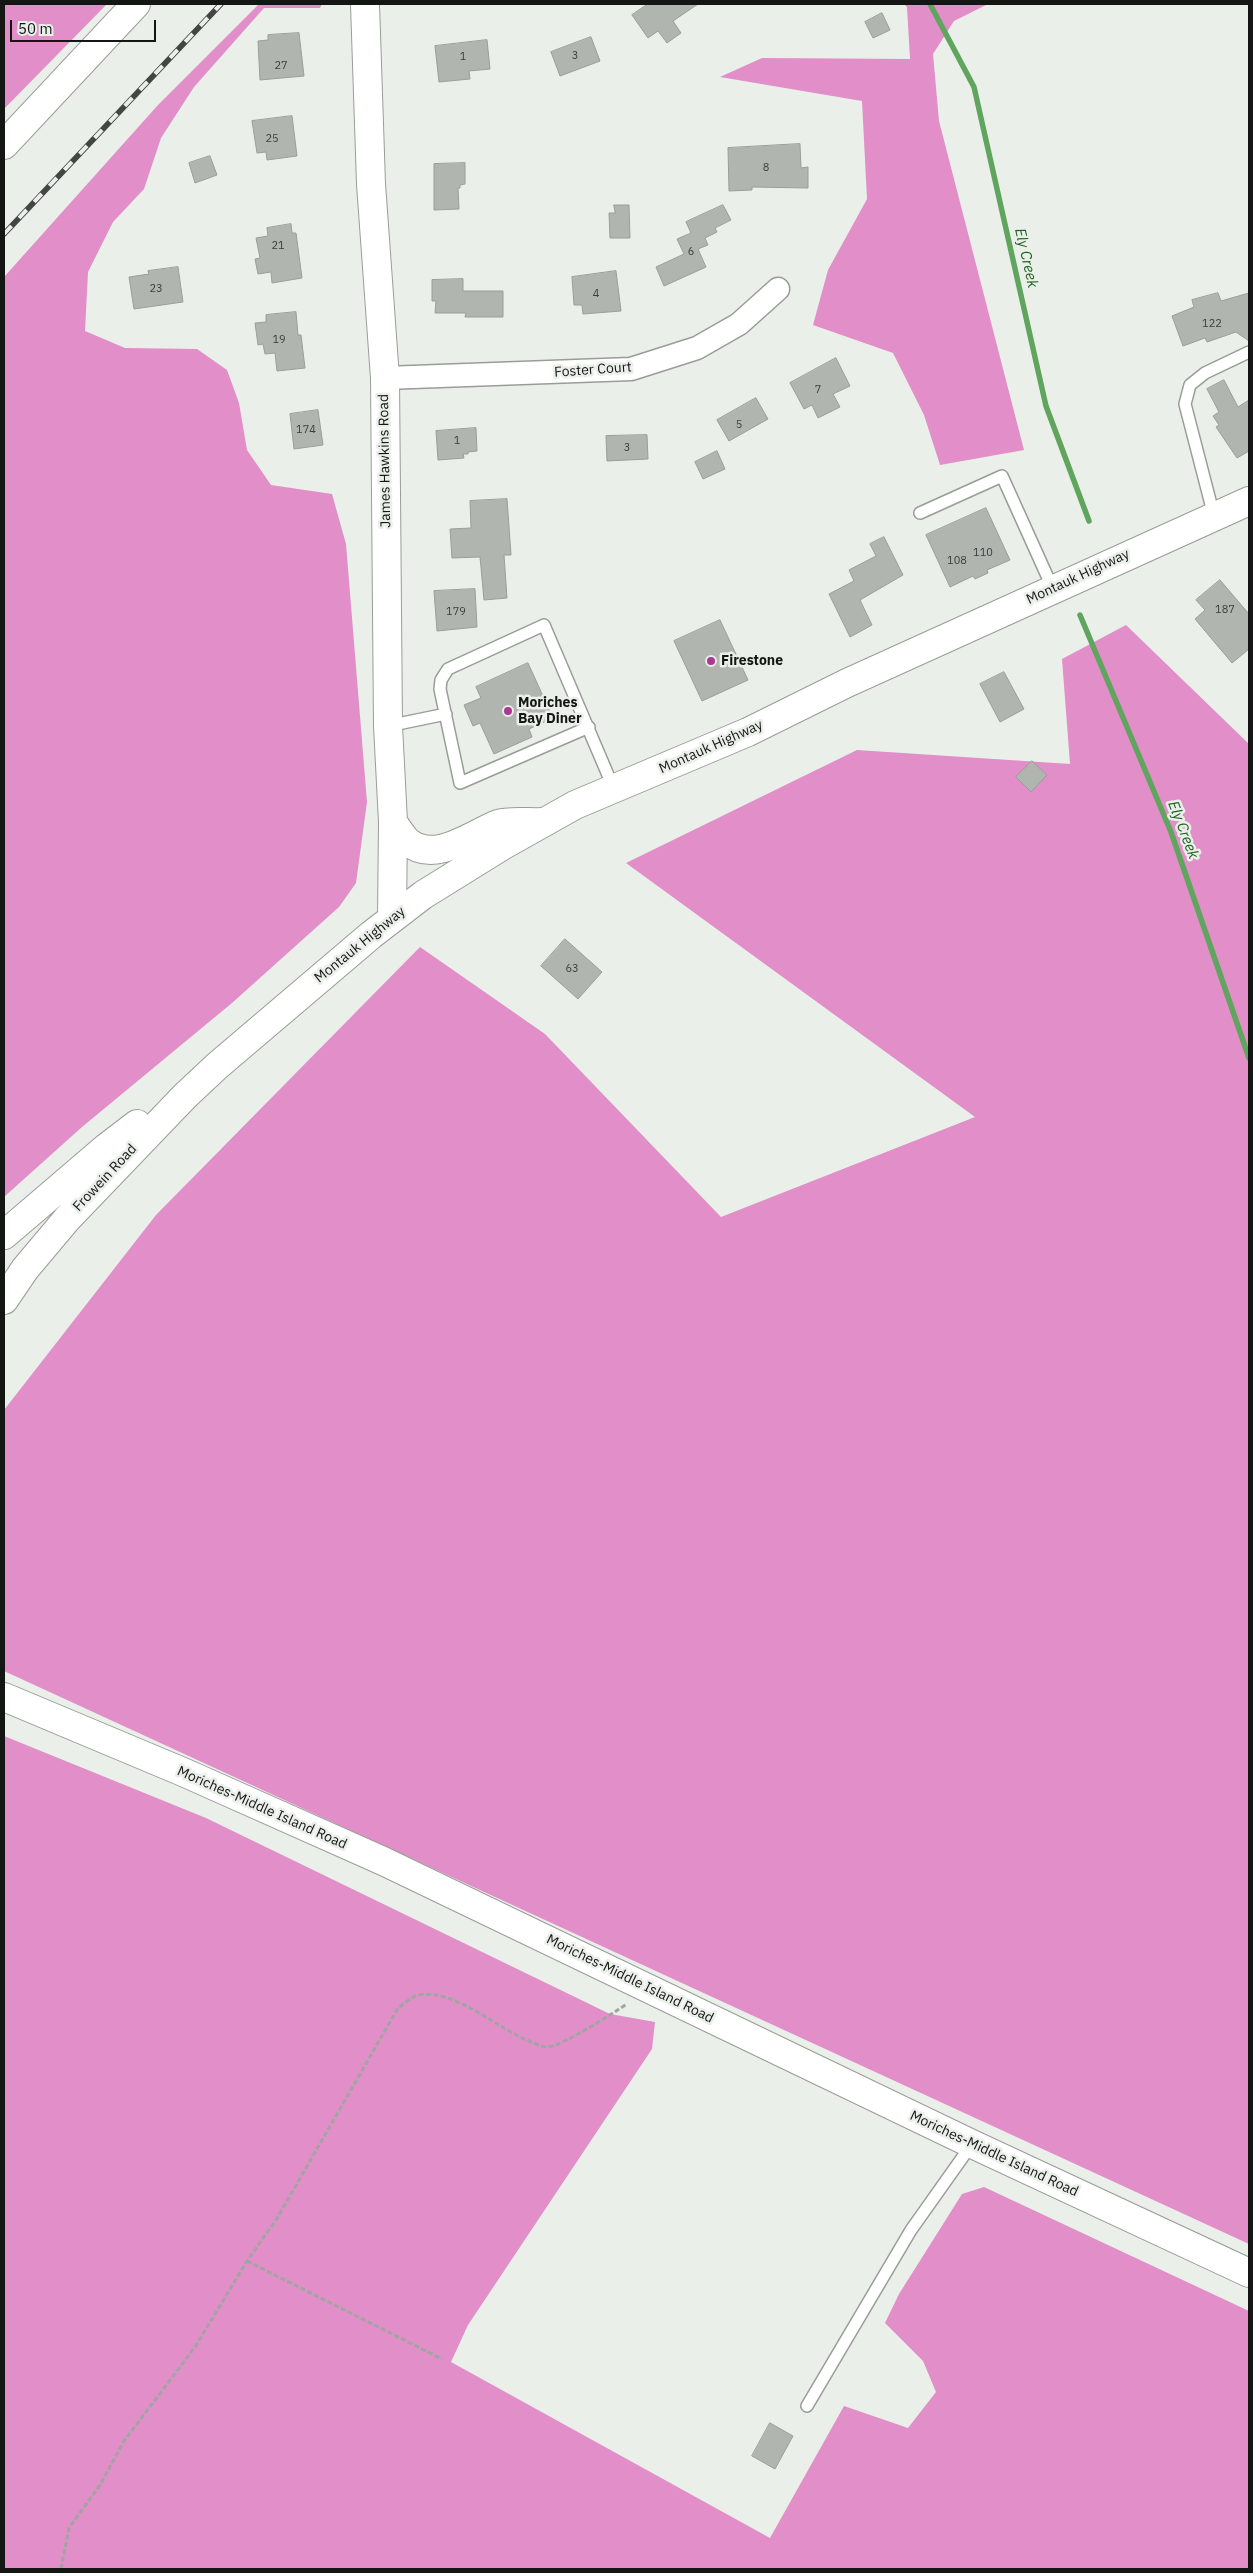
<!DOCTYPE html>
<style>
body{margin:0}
#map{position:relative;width:1253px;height:2573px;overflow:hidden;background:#eaefe9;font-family:"IBM Plex Sans",sans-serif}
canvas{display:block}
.frame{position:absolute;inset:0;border:5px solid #141614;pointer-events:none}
.scale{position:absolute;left:10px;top:20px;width:146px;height:22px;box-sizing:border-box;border:2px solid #141614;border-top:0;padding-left:6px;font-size:15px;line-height:18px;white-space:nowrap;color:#141614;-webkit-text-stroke:4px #eaefe9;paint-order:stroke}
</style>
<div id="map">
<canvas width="1253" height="2573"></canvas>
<div class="frame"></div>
<div class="scale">50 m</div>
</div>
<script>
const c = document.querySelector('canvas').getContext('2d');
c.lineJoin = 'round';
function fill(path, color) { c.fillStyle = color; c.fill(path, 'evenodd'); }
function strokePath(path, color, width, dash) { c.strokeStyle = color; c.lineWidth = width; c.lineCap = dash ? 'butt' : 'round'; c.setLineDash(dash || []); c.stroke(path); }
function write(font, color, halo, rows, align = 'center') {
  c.font = font + ' "IBM Plex Sans",sans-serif'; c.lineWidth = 5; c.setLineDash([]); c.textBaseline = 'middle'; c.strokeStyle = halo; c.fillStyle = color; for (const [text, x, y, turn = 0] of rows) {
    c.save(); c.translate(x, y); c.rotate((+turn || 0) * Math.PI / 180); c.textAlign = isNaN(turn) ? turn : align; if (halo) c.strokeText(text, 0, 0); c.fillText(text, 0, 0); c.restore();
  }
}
fill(new Path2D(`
 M 4,4 L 107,4 L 4,109 Z
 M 259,4 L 322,4 L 320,8 L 264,8 L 194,87 L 161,138 L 144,189 L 113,222 L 88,272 L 85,331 L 125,348 L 197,349 L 227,370 L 239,403 L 247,450 L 271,485 L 332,494 L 346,544 L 367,802 L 356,883 L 339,907 L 232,1003 L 82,1127 L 4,1197 L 4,277 L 158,105 Z
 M 904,4 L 988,4 L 954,21 L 933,54 L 939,121 L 1024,450 L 940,465 L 924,415 L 893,353 L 813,325 L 828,270 L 867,199 L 862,101 L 720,77 L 762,58 L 910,59 L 907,7 Z
 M 1126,625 L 1249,744 L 1249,2244 L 4,1671 L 4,1410 L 156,1215 L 420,947 L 545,1034 L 721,1217 L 975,1117 L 626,863 L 857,750 L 1070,764 L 1062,659 Z
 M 4,1736 L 206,1818 L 610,2014 L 655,2022 L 652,2049 L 468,2325 L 451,2362 L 770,2538 L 844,2406 L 908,2428 L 936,2392 L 923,2361 L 885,2323 L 899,2294 L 962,2194 L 984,2187 L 1249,2311 L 1249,2569 L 4,2569 Z`), '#e18ec9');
strokePath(new Path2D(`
 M 930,4 L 974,87 L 1046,406 L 1089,521
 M 1080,615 L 1171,832 L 1249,1058`), '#60a55d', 5.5);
const building = new Path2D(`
 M 648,4 L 698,4 L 673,21 L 681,33 L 667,43 L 658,31 L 648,38 L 632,15 Z
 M 882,13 L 890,30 L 873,38 L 865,22 Z
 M 299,33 L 304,76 L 260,80 L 258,41 L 268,40 L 268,35 Z
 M 591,37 L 600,61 L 560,76 L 551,52 Z
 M 487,40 L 490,69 L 469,71 L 470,79 L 439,82 L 435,46 Z
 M 292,116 L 297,156 L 267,160 L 266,152 L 257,153 L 252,121 Z
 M 800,144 L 801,168 L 808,167 L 808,188 L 752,187 L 752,190 L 729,191 L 728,148 Z
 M 210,156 L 217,175 L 195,183 L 189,163 Z
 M 465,163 L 465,184 L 460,185 L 460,188 L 458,188 L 459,209 L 434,210 L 434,164 Z
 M 614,205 L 629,205 L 630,238 L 610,238 L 609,213 L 615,213 Z
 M 723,205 L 731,220 L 715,228 L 717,232 L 705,238 L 708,245 L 698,249 L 706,267 L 664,286 L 656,267 L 684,254 L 677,239 L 691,233 L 686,222 Z
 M 291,224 L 292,233 L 296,233 L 302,278 L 272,283 L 271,272 L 258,274 L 255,259 L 260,258 L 256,238 L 268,236 L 267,228 Z
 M 178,267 L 183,302 L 134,309 L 129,277 L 149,274 L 148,271 Z
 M 616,271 L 621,311 L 583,314 L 582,305 L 574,305 L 572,277 Z
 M 463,279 L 463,291 L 503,291 L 503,317 L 465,317 L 466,313 L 435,313 L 436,301 L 432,301 L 432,280 Z
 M 1218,293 L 1221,301 L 1249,293 L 1249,341 L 1236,332 L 1207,342 L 1205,338 L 1183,346 L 1172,316 L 1194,307 L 1192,300 Z
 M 296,312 L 298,335 L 301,335 L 305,368 L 277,371 L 275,353 L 265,354 L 263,344 L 258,345 L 255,323 L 266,322 L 266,315 Z
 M 836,358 L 850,386 L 833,394 L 840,407 L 818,418 L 812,405 L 804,409 L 790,383 Z
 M 1224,380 L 1238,407 L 1249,400 L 1249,451 L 1237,458 L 1216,427 L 1219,425 L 1213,416 L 1219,412 L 1207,389 Z
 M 756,398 L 768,419 L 729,441 L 717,420 Z
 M 318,410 L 323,445 L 294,449 L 290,414 Z
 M 476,428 L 477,451 L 468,452 L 468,454 L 463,454 L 464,458 L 438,460 L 436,431 Z
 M 647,435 L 648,459 L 607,461 L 606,436 Z
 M 717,451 L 725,469 L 703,479 L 695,462 Z
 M 507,499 L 511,555 L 504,555 L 507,598 L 484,600 L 480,557 L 452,558 L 450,529 L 471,528 L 470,501 Z
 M 986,508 L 1010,560 L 987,570 L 988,573 L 975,579 L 973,576 L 950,587 L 926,535 Z
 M 884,537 L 903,575 L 860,600 L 872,625 L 850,637 L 829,594 L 854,581 L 849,570 L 876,556 L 870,544 Z
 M 1220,580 L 1249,614 L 1249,649 L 1232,663 L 1195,619 L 1205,610 L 1196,600 Z
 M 475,589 L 477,627 L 437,631 L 434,591 Z
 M 720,620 L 748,680 L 702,701 L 674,641 Z
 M 528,663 L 553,718 L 529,729 L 532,737 L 494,754 L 480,723 L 473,726 L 464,705 L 481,698 L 476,687 Z
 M 1004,672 L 1024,709 L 1000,722 L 980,684 Z
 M 1032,761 L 1047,775 L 1031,792 L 1016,777 Z
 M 565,939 L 602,972 L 578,999 L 541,966 Z
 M 770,2423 L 793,2436 L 775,2469 L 752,2456 Z`);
fill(building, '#b0b5b0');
strokePath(building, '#999e99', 1);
const lane = new Path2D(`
 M 920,513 L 1002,476 L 1053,589
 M 1214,516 L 1185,404 L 1190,385 L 1205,373 L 1249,352
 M 388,726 L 446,714
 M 589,727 L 460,783 L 440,689 L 441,680 L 448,669 L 544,625 L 614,789
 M 807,2406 L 911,2230 L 972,2144`);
const street = new Path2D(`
 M 385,378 L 631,369 L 697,348 L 739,324 L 778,289`);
const secondary = new Path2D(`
 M 365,4 L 371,184 L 385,378 L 388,726 L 393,822 L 392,918
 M 4,145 L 136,4
 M 393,822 C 397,828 402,836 407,841 C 434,865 472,834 498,824 C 510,820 530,823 544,822
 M 4,1697 L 183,1772 L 383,1861 L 972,2144 L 1249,2273`);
const primary = new Path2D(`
 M 4,1235 L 107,1147 L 137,1124
 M 4,1300 L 25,1269 L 67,1219 L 185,1096 L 217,1066 L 371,935 L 423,895 L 502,846 L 575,805 L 748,732 L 847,683 L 1249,501`);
strokePath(lane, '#999d98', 14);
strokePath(street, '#999d98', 25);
strokePath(secondary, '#999d98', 30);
strokePath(primary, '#999d98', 30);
strokePath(new Path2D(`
 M 247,2261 L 442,2359
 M 61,2569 L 69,2528 L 100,2485 L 124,2441 L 195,2347 L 247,2261 L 276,2220 L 398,2008 C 404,2004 411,1997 418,1995 C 454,1988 498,2029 529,2041 C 534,2043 542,2047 547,2047 C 561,2047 613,2013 627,2004`), '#a1a5a1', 3, [5, 2.5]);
strokePath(lane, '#fff', 11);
strokePath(street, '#fff', 22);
strokePath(secondary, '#fff', 28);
strokePath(primary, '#fff', 28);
const rail = new Path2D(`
 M 4,234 L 221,4`);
strokePath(rail, '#434643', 5.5);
strokePath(rail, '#eaefe9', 4, [11]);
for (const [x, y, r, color] of [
 [711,661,5,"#ac3891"],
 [508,711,5,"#ac3891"]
]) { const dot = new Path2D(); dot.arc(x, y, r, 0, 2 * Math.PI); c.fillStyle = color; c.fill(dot); strokePath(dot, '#eaefe9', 2); }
write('11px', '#3b3e3b', null, [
 ["3",575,56],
 ["1",463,57],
 ["27",281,66],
 ["25",272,139],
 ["8",766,168],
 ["21",278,246],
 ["6",691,252],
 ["23",156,289],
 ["4",596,294],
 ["122",1212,324],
 ["19",279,340],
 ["7",818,390],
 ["5",739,425],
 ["174",306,430],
 ["1",457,441],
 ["3",627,448],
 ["110",983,553],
 ["108",957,561],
 ["187",1225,610],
 ["179",456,612],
 ["63",572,969]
]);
write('14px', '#141614', '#eaefe9', [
 ["Foster Court",593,370,-4],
 ["James Hawkins Road",385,461,-91],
 ["Montauk Highway",1078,577,-25],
 ["Montauk Highway",711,747,-24],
 ["Montauk Highway",360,945,-39],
 ["Frowein Road",105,1178,-47],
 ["Moriches-Middle Island Road",262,1808,24],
 ["Moriches-Middle Island Road",630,1979,26],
 ["Moriches-Middle Island Road",994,2154,25]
]);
write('bold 14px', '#141614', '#eaefe9', [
 ["Firestone",721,661],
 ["Moriches",518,703],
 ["Bay Diner",518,719]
], 'left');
write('italic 15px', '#1d631d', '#eaefe9', [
 ["Ely Creek",1026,258,77],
 ["Ely Creek",1183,830,69]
]);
</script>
